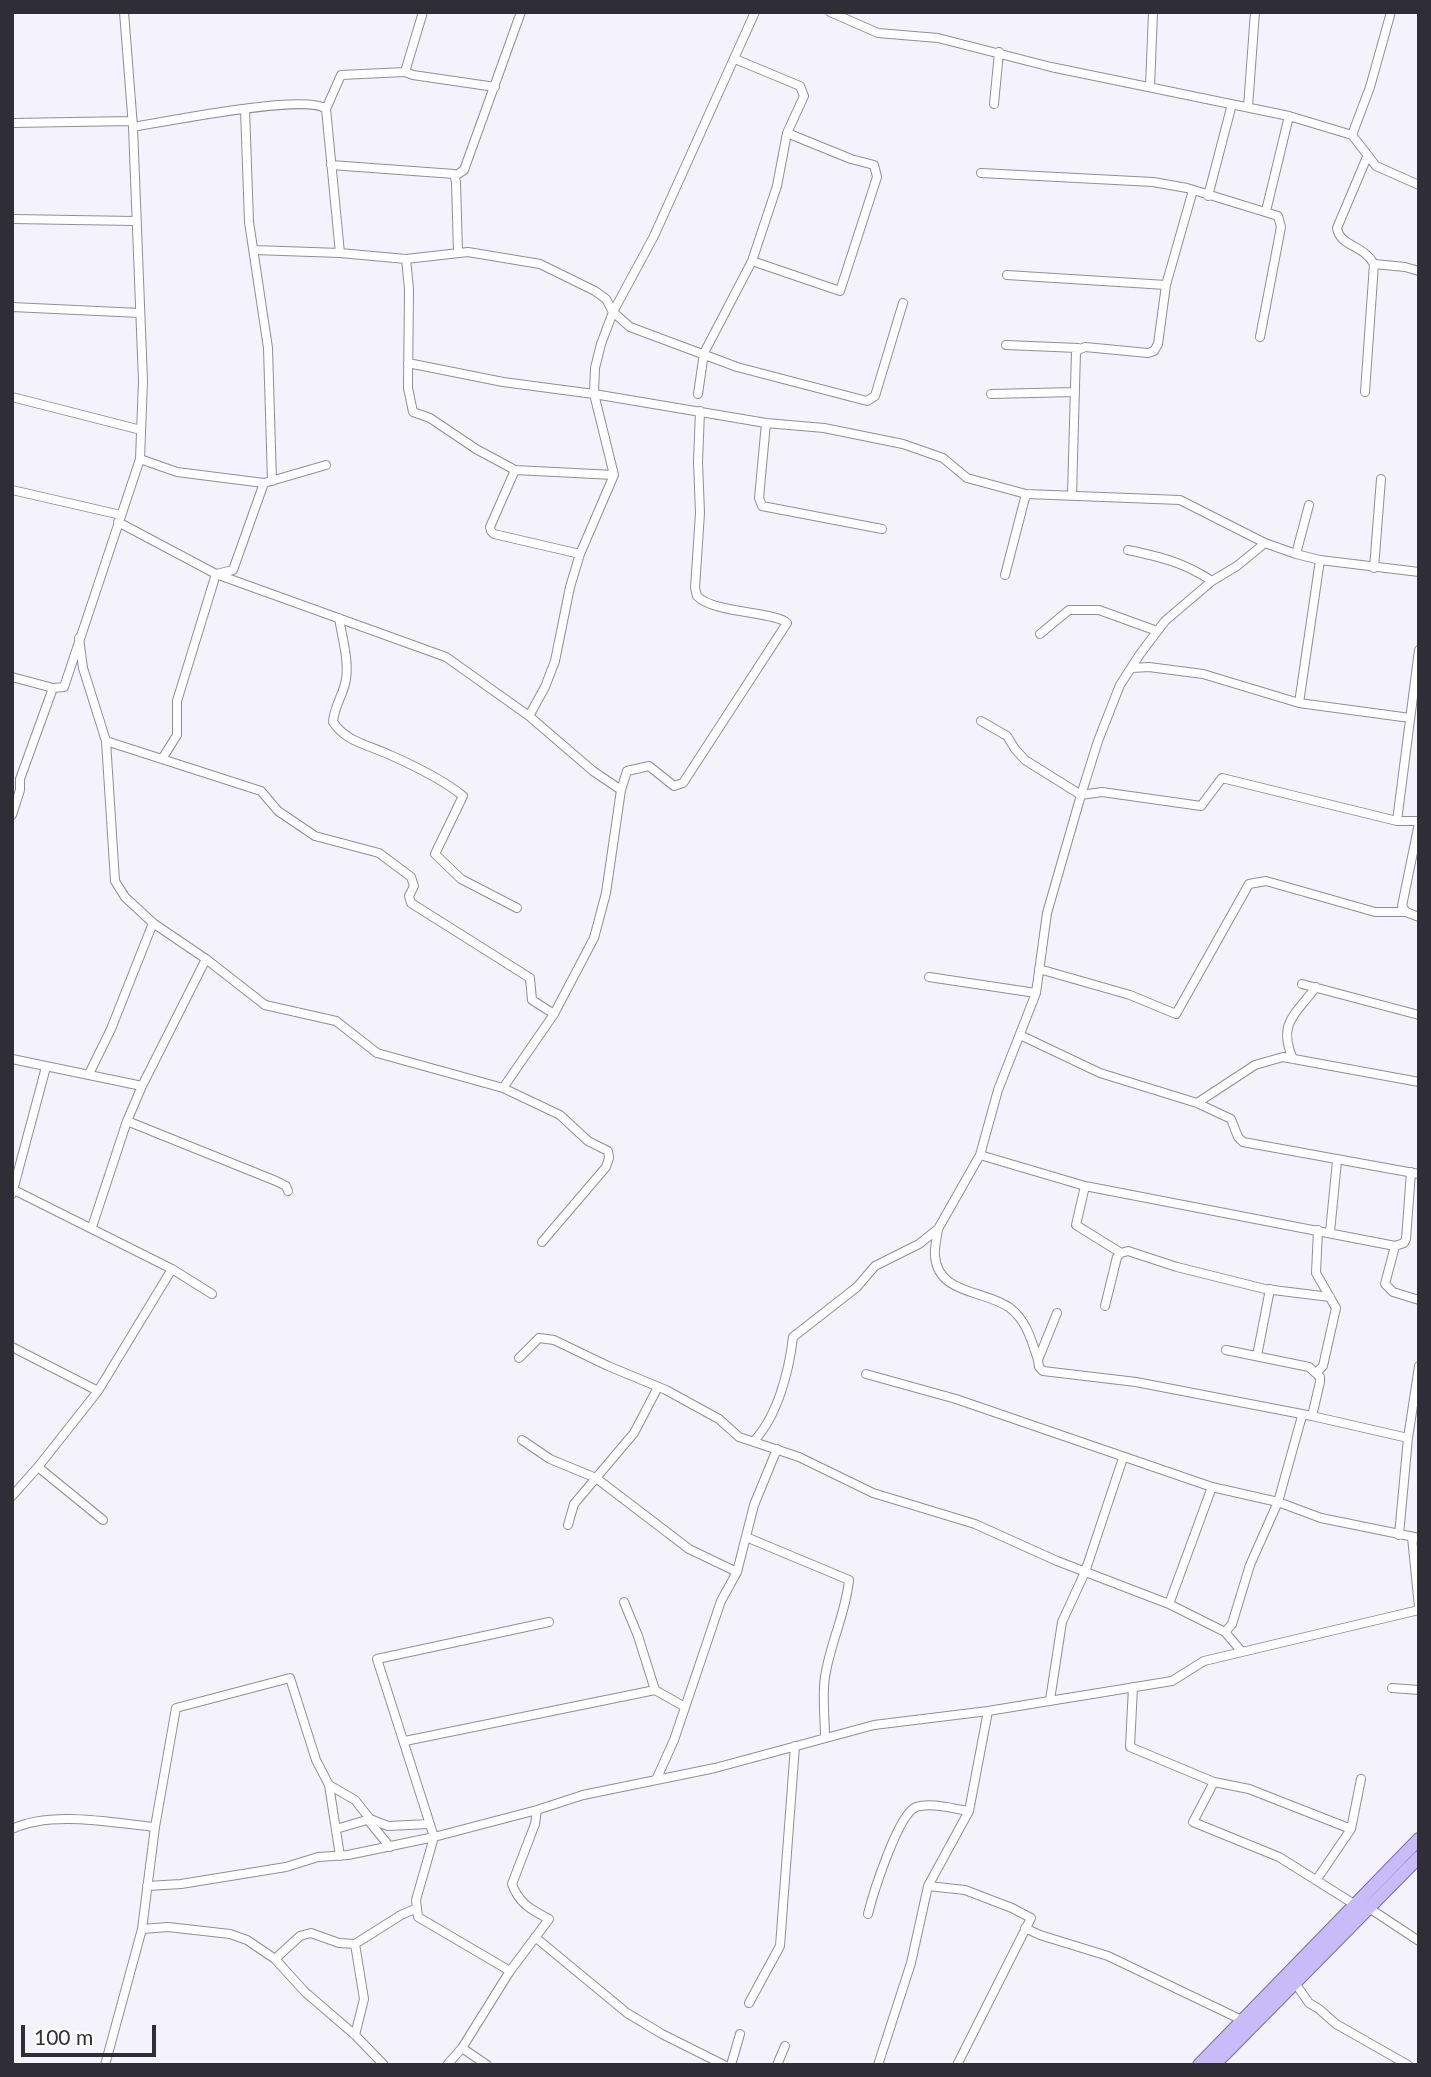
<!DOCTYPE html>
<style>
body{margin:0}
#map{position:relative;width:1431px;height:2077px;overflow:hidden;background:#f4f3fc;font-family:Lato,sans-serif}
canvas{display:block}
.frame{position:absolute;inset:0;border:14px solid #2f2e36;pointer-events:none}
.scale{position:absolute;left:21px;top:2025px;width:135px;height:32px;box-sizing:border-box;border:4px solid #2f2e36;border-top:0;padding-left:9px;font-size:21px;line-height:24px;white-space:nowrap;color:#2f2e36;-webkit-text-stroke:5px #fff;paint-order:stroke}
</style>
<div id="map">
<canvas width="1431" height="2077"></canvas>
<div class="frame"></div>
<div class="scale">100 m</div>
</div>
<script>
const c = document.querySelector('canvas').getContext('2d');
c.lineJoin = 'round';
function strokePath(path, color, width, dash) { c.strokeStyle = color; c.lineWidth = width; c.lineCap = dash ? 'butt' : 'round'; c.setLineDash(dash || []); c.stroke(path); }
const minor = new Path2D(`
 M 830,12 L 878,33 L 938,38 L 1051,67 L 1289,116 L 1352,135 L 1370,87 L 1391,12
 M 735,59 L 800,86 L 804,96 L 787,133 L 851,159 L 874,165 L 877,177 L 840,291 L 752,261
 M 405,72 L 423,12
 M 1150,87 L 1153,12
 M 994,104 L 999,52
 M 1248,107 L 1255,12
 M 245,109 L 249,222 L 268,348 L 272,481
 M 326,109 L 341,75 L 405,72 L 413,75 L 495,87
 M 12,123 L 132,121
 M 133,127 C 164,122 306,93 326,109 L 340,253 L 254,250
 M 1352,135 L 1376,166 L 1419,185
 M 331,165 L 454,174 L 456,182 L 458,252
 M 981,173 L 1153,182 L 1187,188 L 1278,216 L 1281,227 L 1260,337
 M 455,176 L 464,170 L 521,12
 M 1208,196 L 1232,104
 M 1266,211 L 1289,116
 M 12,219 L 135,221
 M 340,253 L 406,259 L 468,252 L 540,264 L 595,291 L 606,299 L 613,312 L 630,327 L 737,367 L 867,401 L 875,396 L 903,303
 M 406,259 L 409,289 L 408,388 L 413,412 L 430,418 L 476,449 L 515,470 L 614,475
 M 1374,264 L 1405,267 L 1419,271
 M 1007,275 L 1166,285
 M 12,307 L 140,313
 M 1006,345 L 1078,348
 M 408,363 L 503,382 L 594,394 L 766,423 L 824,428 L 903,444 L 943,458 L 967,478 L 1026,494 L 1180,500 L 1265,543 L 1296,554 L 1320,560 L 1419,572
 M 1365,392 L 1374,264 C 1363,244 1340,247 1337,228 L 1367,157
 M 698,394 L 704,353 L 752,261 L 777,186 L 787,133
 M 991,394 L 1075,392
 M 12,397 L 141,430
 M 766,423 L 759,498 L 762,506 L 882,529
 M 140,459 L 177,472 L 264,483 L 326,465
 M 515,470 L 490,527 L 491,531 L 494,534 L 580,554
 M 12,490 L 121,515
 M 1072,495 L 1076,351 L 1085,347 L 1148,353 L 1154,351 L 1158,344 L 1166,285 L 1193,190
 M 118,522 L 216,574 L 446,657 L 529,716 L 593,771 L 621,790
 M 1128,550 C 1161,557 1183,562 1212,581
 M 1296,554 L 1309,505
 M 1374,568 L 1381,479
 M 1005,575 L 1026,494
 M 339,618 C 342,637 349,660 346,679 C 344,694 334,706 333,722 C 346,742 369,745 390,755 C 415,766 442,779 463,796 L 435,854 L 461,879 L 517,908
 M 1040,634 L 1069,610 L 1099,610 L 1157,631
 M 79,638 L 83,668 L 106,741 L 115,881 L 125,897 L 153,923 L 206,959 L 265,1005 L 336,1021 L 377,1053 L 503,1088 L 560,1115 L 588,1141 L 608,1151 L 609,1158 L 606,1167 L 542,1242
 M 1132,668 L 1149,667 L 1203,674 L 1299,703 L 1410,718
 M 12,677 L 53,688 L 64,687 L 140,459 L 143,381 L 133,127 L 124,12
 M 1299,703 L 1320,560
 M 529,716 L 545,687 L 555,661 L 570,587 L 580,554 L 614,475 L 594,394 L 595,368 L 601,344 L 613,312 L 654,236 L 755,12
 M 981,721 L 1007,736 L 1015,749 L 1025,760 L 1081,795 L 1102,792 L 1201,806 L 1222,778 L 1397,821 L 1419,821
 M 106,741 L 261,791 L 278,811 L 315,836 L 379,853 L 411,877 L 414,886 L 409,896 L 411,903 L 530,978 L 532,1000 L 554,1014
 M 162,759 L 177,735 L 177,701 L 216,574 L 233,570 L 264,483
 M 12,815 L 20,790 L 20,779 L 53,688
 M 1397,821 L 1419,650
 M 1419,823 L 1402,906 L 1406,912 L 1419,917
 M 1039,969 L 1130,995 L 1176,1014 L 1249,884 L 1266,881 L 1375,912 L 1406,912
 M 929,977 L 1036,993
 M 1302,984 L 1419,1015
 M 1020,1035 L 1100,1073 L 1197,1103 L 1231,1119 L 1238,1137 L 1243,1142 L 1419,1174
 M 12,1059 L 142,1086
 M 1293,1059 C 1277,1023 1296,1014 1316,987
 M 89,1074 L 111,1029 L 153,923
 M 503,1088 L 554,1014 L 594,938 L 606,893 L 621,790 L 627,771 L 649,766 L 674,786 L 683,783 L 787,623 C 777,612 712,613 697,596 L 695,588 L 700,513 L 698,462 L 700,411
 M 1197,1103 L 1255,1065 L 1283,1057 L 1419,1082
 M 127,1121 L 276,1181 L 286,1186 L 288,1191
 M 980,1155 L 1085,1186 L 1395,1246 L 1404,1243 L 1406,1239 L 1411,1172
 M 1085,1186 L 1076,1225 L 1121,1253
 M 14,1190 L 172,1269 L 212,1294
 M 12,1194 L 46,1067
 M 92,1227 L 127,1121 L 142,1086 L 206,959
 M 938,1229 C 937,1238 934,1248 935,1256 C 938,1295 986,1290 1010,1308 C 1027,1321 1032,1342 1038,1360
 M 1330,1232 L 1337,1161
 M 1395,1246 L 1385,1284 L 1393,1292 L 1419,1300
 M 1105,1306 L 1117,1257 L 1121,1253 L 1128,1251 L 1177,1267 L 1265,1289 L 1330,1297
 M 1057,1313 L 1038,1360 L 1039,1367 L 1043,1371 L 1136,1382 L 1312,1416 L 1408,1438
 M 12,1347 L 98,1391
 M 1226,1350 L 1309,1367 L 1320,1377 L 1320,1382 L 1312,1416
 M 1257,1356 L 1270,1289
 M 519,1358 L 539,1338 L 554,1340 L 608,1366 L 666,1390 L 719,1419 L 739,1437 L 799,1457 L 873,1493 L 975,1524 L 1057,1561 L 1169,1604 L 1225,1632 L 1242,1652
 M 1316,1373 L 1323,1366 L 1336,1308 L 1316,1273 L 1318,1230
 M 866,1374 L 956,1399 L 1212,1487 L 1278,1502 L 1321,1518 L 1419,1538
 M 522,1440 L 550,1459 L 596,1478 L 689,1549 L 737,1572
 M 754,1441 C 778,1415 789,1371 793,1337 L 857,1287 L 875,1266 L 919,1244 L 938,1229 L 980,1155 L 998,1090 L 1036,993 L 1047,913 L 1081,795 L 1098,741 L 1120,685 L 1140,654 L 1165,621 L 1212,581 L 1237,566 L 1265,543
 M 38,1467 L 103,1520
 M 12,1496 L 38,1467 L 98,1391 L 172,1269
 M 568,1525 L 574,1504 L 634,1433 L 658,1387
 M 1399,1535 L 1408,1438 L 1419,1366
 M 746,1537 L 849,1580 C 846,1613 830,1643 825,1677 C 822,1696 825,1718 825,1738
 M 1412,1537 L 1419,1607
 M 1169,1604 L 1212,1487
 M 1225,1632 L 1232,1624 L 1250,1565 L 1278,1502 L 1302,1416
 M 1133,1687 L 1130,1747 L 1214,1782
 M 1392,1688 L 1419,1690
 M 655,1690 L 685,1707
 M 1050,1700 L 1062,1622 L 1085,1572 L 1123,1458
 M 405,1741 L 655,1690 L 638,1636 L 624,1602
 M 656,1780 L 674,1740 L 721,1601 L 737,1572 L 754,1505 L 777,1449
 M 329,1785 L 340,1856
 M 368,1820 L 390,1847
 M 12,1829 C 51,1810 113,1823 155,1827
 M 336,1829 L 370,1819
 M 1351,1829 L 1249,1789 L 1214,1782 L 1193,1822 L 1279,1857 L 1354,1904
 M 1317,1879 L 1351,1829 L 1361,1779
 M 147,1886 L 181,1884 L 286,1867 L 318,1857 L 348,1855 L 434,1837 L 537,1810 L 583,1795 L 715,1768 L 874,1725 L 988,1711 L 1172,1681 L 1204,1661 L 1419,1610
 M 928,1886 L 965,1890 L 1012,1908 L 1031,1918 L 957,2065
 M 1369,1908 L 1419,1941
 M 868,1914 C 873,1894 898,1814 916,1807 C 931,1802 954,1809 969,1811
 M 1025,1928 L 1040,1935 L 1108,1956 L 1244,2021
 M 142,1929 L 168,1927 L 230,1934 L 247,1940 L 275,1959 L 305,1992 L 355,2035 L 384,2065
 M 535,1937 L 627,2013 L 662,2034 L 724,2065
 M 355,1944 L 364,1999 L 355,2035
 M 275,1959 L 300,1936 L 311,1933 L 339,1943 L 355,1944 L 401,1915 L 415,1909
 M 510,1971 L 418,1917 L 416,1900 L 434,1837 L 377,1659 L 549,1622
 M 1295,1983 L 1309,2003 L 1319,2009 L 1336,2024 L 1408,2065
 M 749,2003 L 780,1946 L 795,1746
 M 462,2048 L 487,2065
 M 105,2065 L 142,1929 L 155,1827 L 176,1708 L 290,1678 L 316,1760 L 329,1785 L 355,1800 L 370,1819 L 388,1826 L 429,1824
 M 447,2065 L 462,2048 L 510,1971 L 549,1919 C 532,1910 519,1904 512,1884 L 535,1824 L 537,1810
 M 731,2065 L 740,2034
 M 777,2065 L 785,2046
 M 878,2065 L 911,1963 L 928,1886 L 969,1811 L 988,1711`);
const primary = new Path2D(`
 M 1199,2065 L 1419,1839
 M 1214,2065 L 1419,1857`);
strokePath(minor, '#8f8da1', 10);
strokePath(primary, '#7a6db0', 14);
strokePath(minor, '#fff', 8);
strokePath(primary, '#c7bcf7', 12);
</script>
